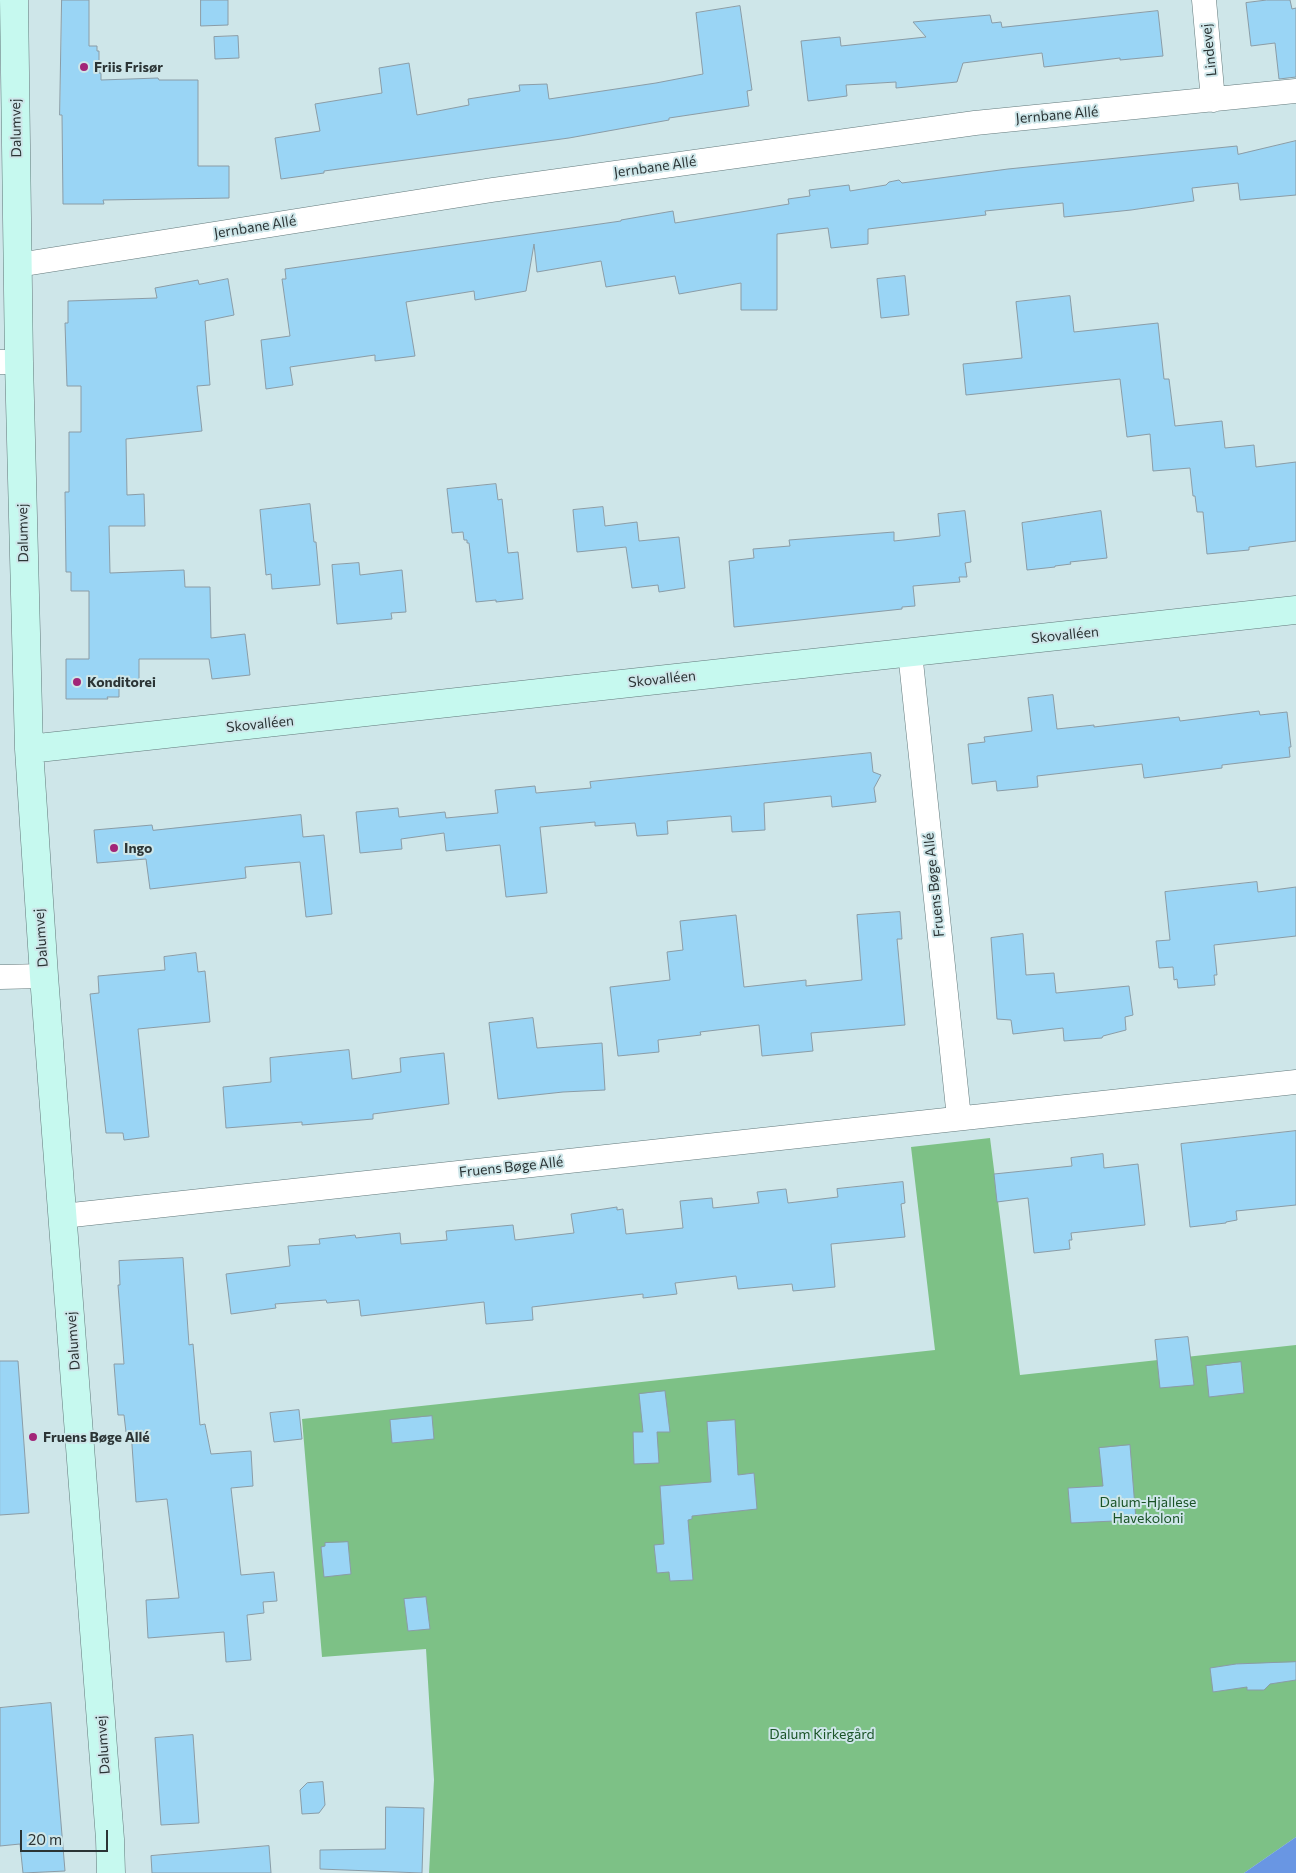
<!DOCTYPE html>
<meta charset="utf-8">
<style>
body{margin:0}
#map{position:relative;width:1296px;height:1873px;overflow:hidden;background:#cee6e9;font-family:Commissioner,sans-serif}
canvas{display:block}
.scale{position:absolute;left:20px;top:1830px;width:88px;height:22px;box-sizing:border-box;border:2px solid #2b3435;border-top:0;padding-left:6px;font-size:15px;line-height:18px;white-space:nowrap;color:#2b3435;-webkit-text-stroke:4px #cee6e9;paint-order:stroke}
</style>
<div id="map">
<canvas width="1296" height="1873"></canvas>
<div class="scale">20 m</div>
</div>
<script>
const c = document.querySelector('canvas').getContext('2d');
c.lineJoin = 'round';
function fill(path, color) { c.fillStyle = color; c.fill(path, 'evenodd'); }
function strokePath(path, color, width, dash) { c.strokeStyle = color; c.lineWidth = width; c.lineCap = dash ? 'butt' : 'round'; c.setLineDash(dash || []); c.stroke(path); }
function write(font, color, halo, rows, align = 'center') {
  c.font = font + ' Commissioner,sans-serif'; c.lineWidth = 4; c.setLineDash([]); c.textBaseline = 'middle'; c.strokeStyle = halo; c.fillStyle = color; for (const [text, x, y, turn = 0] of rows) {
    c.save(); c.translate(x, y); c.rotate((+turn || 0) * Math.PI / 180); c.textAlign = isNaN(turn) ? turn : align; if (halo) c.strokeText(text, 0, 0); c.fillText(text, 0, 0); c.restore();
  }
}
fill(new Path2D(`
 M 990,1138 L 1020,1375 L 1296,1345 L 1296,1837 L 1244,1873 L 429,1873 L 434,1780 L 426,1649 L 322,1657 L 302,1419 L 935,1350 L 911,1147 Z`), '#7dc186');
fill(new Path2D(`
 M 1296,1837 L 1296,1873 L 1244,1873 Z`), '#6996e3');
const building = new Path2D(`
 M 62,0 L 89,0 L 89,46 L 97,46 L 97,51 L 99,51 L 99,73 L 101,73 L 101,80 L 158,78 L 159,80 L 198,80 L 198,166 L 229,166 L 229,198 L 103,200 L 104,204 L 63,204 L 62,115 L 60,115 Z
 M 201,0 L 228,0 L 228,25 L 201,26 Z
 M 1267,0 L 1290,0 L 1292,9 L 1296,8 L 1296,77 L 1279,79 L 1275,43 L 1251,46 L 1246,3 Z
 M 740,6 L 752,90 L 747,91 L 749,106 L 669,118 L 669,120 L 569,138 L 324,171 L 324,173 L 281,179 L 275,138 L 320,131 L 315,104 L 382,93 L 379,68 L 409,63 L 417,115 L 469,105 L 468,99 L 520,91 L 519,85 L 547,84 L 549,99 L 656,83 L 703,74 L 696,13 Z
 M 1158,11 L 1163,56 L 1120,60 L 1120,58 L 1044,67 L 1042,53 L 963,63 L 957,82 L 896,88 L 896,82 L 846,85 L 847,96 L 808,101 L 801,41 L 840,37 L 841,46 L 926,37 L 913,22 L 990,15 L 992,23 L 1001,22 L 1002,27 Z
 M 238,36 L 239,58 L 215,59 L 214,37 Z
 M 1296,141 L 1296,195 L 1240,200 L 1238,183 L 1192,188 L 1194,201 L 1131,210 L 1064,217 L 1063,203 L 985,211 L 986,215 L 868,229 L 868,244 L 831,248 L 828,228 L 777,234 L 777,310 L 741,310 L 741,283 L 679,294 L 675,276 L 606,287 L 601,261 L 537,272 L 534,244 L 526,291 L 475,300 L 474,291 L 406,302 L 415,356 L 375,361 L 375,355 L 290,367 L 293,385 L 266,389 L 261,340 L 290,336 L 282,279 L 286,279 L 285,269 L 621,221 L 621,220 L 673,211 L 675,223 L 789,204 L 788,199 L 810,196 L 809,190 L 849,185 L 850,191 L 886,185 L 889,182 L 899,180 L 902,183 L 1008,169 L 1237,146 L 1238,154 Z
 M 905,276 L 909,315 L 881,318 L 877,279 Z
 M 228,279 L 234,315 L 205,321 L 210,385 L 197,386 L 202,431 L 126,439 L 127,495 L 144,494 L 145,526 L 109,526 L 110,573 L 184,570 L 185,587 L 210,587 L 211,638 L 245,634 L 250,675 L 212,679 L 209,659 L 139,659 L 139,682 L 127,682 L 127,685 L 119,685 L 119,697 L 107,697 L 108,699 L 66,699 L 66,659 L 89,659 L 89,591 L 71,591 L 71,572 L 66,572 L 65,492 L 69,492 L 69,432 L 81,432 L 81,386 L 67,386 L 65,323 L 68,323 L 68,301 L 157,298 L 155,288 L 198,280 L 199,284 Z
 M 1070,296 L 1074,332 L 1158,323 L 1164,379 L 1169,379 L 1175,426 L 1222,421 L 1225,448 L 1254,445 L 1256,467 L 1296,462 L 1296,541 L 1249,547 L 1249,550 L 1207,554 L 1203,512 L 1197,512 L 1195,496 L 1193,496 L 1190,468 L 1153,471 L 1150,434 L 1127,437 L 1120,379 L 966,395 L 963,364 L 1022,358 L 1016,302 Z
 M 496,484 L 498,500 L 502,499 L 508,553 L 518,552 L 523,599 L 496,602 L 496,600 L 476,602 L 469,543 L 467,543 L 467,540 L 464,540 L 463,532 L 452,533 L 447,489 Z
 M 310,504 L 314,542 L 316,542 L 320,585 L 272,589 L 271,574 L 266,575 L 260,510 Z
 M 603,507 L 605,526 L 637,522 L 639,541 L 679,537 L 685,588 L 659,592 L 658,585 L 632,588 L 626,547 L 577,552 L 573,510 Z
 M 965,511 L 971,562 L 965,563 L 967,577 L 959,577 L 960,582 L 913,586 L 915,606 L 902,607 L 902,609 L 734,627 L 729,561 L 754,558 L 753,549 L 790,546 L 789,540 L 894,532 L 894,541 L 940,536 L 938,514 Z
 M 1101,511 L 1107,558 L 1070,562 L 1071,564 L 1055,566 L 1055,567 L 1027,570 L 1022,523 Z
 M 359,563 L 360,575 L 402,570 L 406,612 L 391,613 L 392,619 L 337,624 L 332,565 Z
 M 1053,695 L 1057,729 L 1094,725 L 1094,727 L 1179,717 L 1180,721 L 1259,711 L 1260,715 L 1287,712 L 1291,747 L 1289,747 L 1290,757 L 1222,765 L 1222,768 L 1144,778 L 1142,764 L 1037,776 L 1038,787 L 997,791 L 996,781 L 972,784 L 968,744 L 985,742 L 984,737 L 1032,731 L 1028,698 Z
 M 871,753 L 873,772 L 881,775 L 874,788 L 876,802 L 832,807 L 831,796 L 764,803 L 765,830 L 732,832 L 731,816 L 667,821 L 668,834 L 637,836 L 635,823 L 595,826 L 595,822 L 540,827 L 547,893 L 506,897 L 500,845 L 446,851 L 444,833 L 401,839 L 402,849 L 360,853 L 356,812 L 398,808 L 399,817 L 445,812 L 446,818 L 498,813 L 495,790 L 535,786 L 536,793 L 591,788 L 590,782 Z
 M 301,815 L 303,837 L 324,835 L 332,914 L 306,917 L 300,862 L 245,867 L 246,878 L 150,889 L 146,859 L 97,863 L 94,830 L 152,825 L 153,830 Z
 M 1257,882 L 1258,892 L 1296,887 L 1296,936 L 1214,945 L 1217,975 L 1214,975 L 1215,985 L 1178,988 L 1177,979 L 1174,980 L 1173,967 L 1159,968 L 1156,941 L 1170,940 L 1165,892 Z
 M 900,912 L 902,939 L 897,939 L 905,1025 L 811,1033 L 813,1051 L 762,1056 L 759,1025 L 700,1032 L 701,1035 L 658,1040 L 659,1052 L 618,1056 L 610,987 L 670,980 L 667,952 L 683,950 L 680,921 L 736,915 L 744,987 L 806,980 L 806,986 L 862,980 L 857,915 Z
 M 1023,934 L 1026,975 L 1054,973 L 1056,993 L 1129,986 L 1133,1015 L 1125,1017 L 1126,1030 L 1103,1036 L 1102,1038 L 1064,1041 L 1063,1028 L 1013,1034 L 1011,1020 L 997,1019 L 991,938 Z
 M 196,953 L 198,972 L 205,971 L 210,1022 L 138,1029 L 149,1137 L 124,1140 L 123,1133 L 106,1133 L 90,994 L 99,993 L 98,976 L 165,970 L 164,957 Z
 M 533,1018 L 537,1048 L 602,1043 L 605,1090 L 563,1092 L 498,1099 L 489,1023 Z
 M 349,1050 L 352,1079 L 401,1072 L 400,1058 L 444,1053 L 449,1104 L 373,1114 L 373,1119 L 302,1125 L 302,1122 L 226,1128 L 223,1087 L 271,1082 L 270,1058 Z
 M 1296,1131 L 1296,1205 L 1236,1211 L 1237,1220 L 1226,1222 L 1226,1223 L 1190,1227 L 1181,1144 Z
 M 1103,1154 L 1104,1168 L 1138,1164 L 1145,1225 L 1071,1233 L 1072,1240 L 1069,1240 L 1070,1249 L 1034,1253 L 1028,1198 L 997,1202 L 994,1174 L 1072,1166 L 1071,1158 Z
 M 903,1182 L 905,1203 L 901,1204 L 905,1237 L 831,1244 L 835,1287 L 793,1291 L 792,1284 L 738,1289 L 736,1276 L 675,1283 L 677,1294 L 643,1298 L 643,1294 L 532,1307 L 533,1320 L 486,1324 L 484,1302 L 361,1316 L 359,1300 L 327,1303 L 326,1300 L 275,1304 L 276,1308 L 231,1314 L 226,1274 L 290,1266 L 288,1246 L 320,1244 L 319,1239 L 355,1235 L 356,1238 L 400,1233 L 401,1244 L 447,1240 L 446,1231 L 513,1225 L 515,1240 L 574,1233 L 571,1214 L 617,1207 L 617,1210 L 623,1209 L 626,1234 L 683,1228 L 680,1201 L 712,1198 L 713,1208 L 759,1203 L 757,1192 L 786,1189 L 788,1203 L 838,1197 L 837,1189 Z
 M 183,1258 L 189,1345 L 193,1344 L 200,1425 L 205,1424 L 211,1454 L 251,1451 L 253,1486 L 231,1488 L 241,1575 L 274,1572 L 277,1601 L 263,1602 L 264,1613 L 247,1615 L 251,1660 L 226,1662 L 224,1632 L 148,1638 L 146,1600 L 179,1598 L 167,1499 L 136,1502 L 131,1431 L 126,1432 L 124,1415 L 118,1415 L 114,1364 L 124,1364 L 118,1285 L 120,1285 L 119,1261 Z
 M 1188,1337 L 1194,1385 L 1160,1388 L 1155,1340 Z
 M 0,1361 L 18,1361 L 29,1513 L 0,1515 Z
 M 1241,1362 L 1244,1393 L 1209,1397 L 1206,1366 Z
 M 665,1391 L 670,1432 L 657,1432 L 659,1463 L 634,1464 L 633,1432 L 643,1432 L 639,1394 Z
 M 299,1410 L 302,1439 L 274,1442 L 270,1413 Z
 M 432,1416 L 434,1439 L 392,1443 L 390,1420 Z
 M 735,1420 L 738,1475 L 754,1473 L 757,1509 L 692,1516 L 692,1519 L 688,1520 L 693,1580 L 670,1581 L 669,1572 L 657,1573 L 654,1545 L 664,1544 L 660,1486 L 711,1482 L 707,1422 Z
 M 1130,1445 L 1136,1520 L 1071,1523 L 1068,1488 L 1103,1486 L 1099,1448 Z
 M 348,1542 L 351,1574 L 324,1577 L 321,1547 L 325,1546 L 325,1543 Z
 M 426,1597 L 430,1629 L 408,1631 L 404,1599 Z
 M 1296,1662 L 1296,1680 L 1270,1684 L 1264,1690 L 1247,1690 L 1247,1687 L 1213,1692 L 1210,1668 L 1236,1664 Z
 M 51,1703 L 65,1871 L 23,1873 L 20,1844 L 0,1846 L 0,1708 Z
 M 193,1735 L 199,1823 L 161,1825 L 155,1738 Z
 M 323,1782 L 325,1805 L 319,1813 L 302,1814 L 300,1790 L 307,1783 Z
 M 386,1807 L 424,1808 L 422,1873 L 320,1869 L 320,1850 L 385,1849 Z
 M 269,1846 L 271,1873 L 152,1873 L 151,1856 Z`);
fill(building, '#9ad5f5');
strokePath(building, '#8a9ca6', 1);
const street = new Path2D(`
 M 1204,0 L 1213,100
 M 18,265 L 492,190 L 975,123 L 1296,91
 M 0,362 L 19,362
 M 910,652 L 959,1118
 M 0,977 L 44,976
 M 63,1216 L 1296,1082`);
const secondary = new Path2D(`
 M 14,0 L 19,362 L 29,749 L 44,976 L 110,1839 L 111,1873
 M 29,749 L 1296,610`);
strokePath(street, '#63797b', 25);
strokePath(secondary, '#63797b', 29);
strokePath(street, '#fff', 24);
strokePath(secondary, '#c6f9ef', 28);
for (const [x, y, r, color] of [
 [84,67,5,"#a22578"],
 [77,682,5,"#a22578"],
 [114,848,5,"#a22578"],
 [33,1437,5,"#a22578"]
]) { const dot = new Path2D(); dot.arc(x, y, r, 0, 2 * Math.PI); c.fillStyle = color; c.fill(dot); strokePath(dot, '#cee6e9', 2); }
write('14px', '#2b3435', '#cee6e9', [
 ["Lindevej",1209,50,-96],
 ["Jernbane Allé",1057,115,-5],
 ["Dalumvej",16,128,-91],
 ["Jernbane Allé",655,167,-8],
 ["Jernbane Allé",255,227,-9],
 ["Dalumvej",23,533,-91],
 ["Skovalléen",1065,635,-6],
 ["Skovalléen",662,679,-6],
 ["Skovalléen",260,724,-6],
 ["Fruens Bøge Allé",934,885,-96],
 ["Dalumvej",41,938,-94],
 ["Fruens Bøge Allé",511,1167,-6],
 ["Dalumvej",73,1341,-94],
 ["Dalumvej",103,1745,-94]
]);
write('bold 14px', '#2b3435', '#cee6e9', [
 ["Friis Frisør",94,67],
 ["Konditorei",87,682],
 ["Ingo",124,848],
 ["Fruens Bøge Allé",43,1437]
], 'left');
write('14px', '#1a5327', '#cee6e9', [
 ["Dalum-Hjallese",1148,1502],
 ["Havekoloni",1148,1518],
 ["Dalum Kirkegård",822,1734]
]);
</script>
